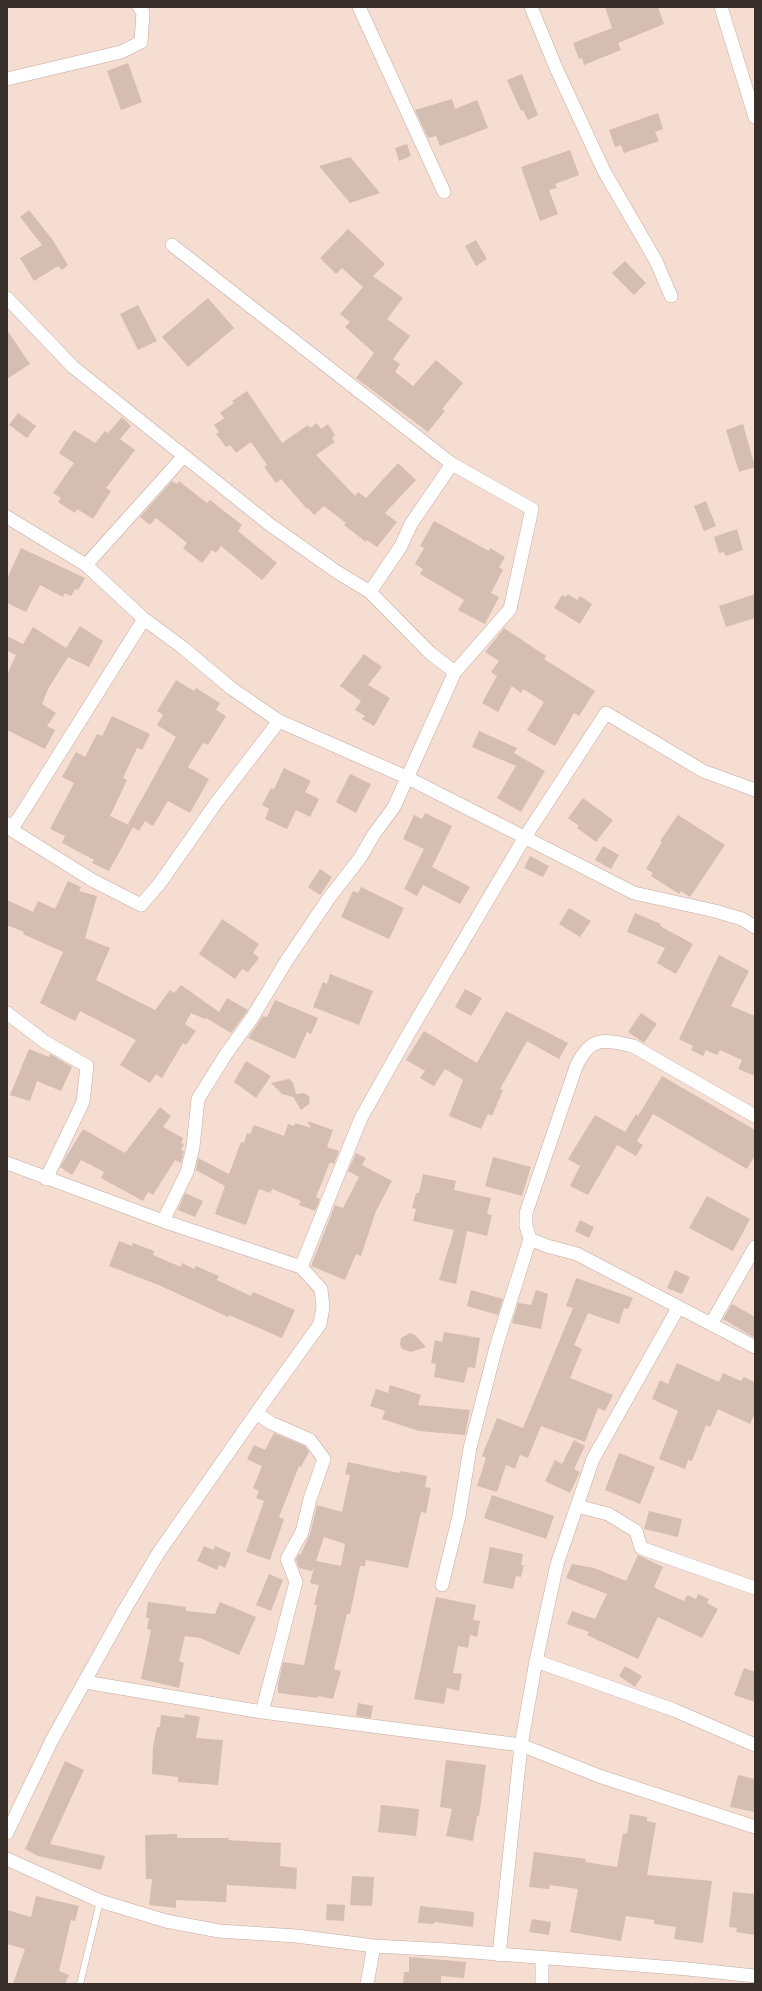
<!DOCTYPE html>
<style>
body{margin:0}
#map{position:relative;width:762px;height:1991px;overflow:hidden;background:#f6ddd2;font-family:Cabin,sans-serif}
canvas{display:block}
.frame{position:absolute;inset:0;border:8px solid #382f2b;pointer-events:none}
</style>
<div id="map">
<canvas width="762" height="1991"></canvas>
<div class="frame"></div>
</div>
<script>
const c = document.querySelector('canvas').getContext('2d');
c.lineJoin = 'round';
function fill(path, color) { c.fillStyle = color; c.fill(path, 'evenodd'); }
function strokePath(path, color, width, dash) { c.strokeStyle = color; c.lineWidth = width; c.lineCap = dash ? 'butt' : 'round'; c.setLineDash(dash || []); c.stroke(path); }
fill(new Path2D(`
 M 605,7 L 658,7 L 664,24 L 618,43 L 621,50 L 584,65 L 582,58 L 579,59 L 573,43 L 612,28 Z
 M 128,63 L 142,102 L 121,110 L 107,71 Z
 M 522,74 L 538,115 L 528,120 L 523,110 L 521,111 L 507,80 Z
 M 452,99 L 455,109 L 477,100 L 488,128 L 440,146 L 436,136 L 428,138 L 415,110 Z
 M 658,113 L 663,129 L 655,132 L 659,141 L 624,153 L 621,145 L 615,147 L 609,130 Z
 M 407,144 L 411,156 L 399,161 L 395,148 Z
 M 570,150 L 579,175 L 555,184 L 557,188 L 549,190 L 558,214 L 540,221 L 521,167 Z
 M 350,157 L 380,193 L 350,203 L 319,166 Z
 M 29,210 L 52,239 L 68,265 L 62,270 L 58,266 L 34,281 L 20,258 L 42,245 L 20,217 Z
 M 348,229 L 385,264 L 373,276 L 403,298 L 387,319 L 410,336 L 393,359 L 400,364 L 395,372 L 413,386 L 436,360 L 463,383 L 442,409 L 445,411 L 428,432 L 356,378 L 374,353 L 345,327 L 350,322 L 340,314 L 363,287 L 342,268 L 336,274 L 320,258 Z
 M 476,240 L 487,259 L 476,266 L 465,246 Z
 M 625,261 L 646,283 L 634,295 L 612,273 Z
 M 208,298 L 234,328 L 188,367 L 162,337 Z
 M 138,305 L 157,341 L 138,350 L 120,314 Z
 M 7,330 L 30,364 L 7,379 Z
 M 247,391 L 282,443 L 308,425 L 310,428 L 317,423 L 321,429 L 328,424 L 335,435 L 332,438 L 335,442 L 316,455 L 355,496 L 358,492 L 366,498 L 398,463 L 416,480 L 385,513 L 397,522 L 377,547 L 367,540 L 366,542 L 344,525 L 346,523 L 324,506 L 314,515 L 308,508 L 307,509 L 281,479 L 276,483 L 264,467 L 267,465 L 251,442 L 236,453 L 230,445 L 226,447 L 216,434 L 219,432 L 214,425 L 224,418 L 220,413 L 234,403 L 232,401 Z
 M 18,413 L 36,426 L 27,438 L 9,425 Z
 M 122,417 L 131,426 L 120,439 L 135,450 L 106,488 L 111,491 L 93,519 L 77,509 L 75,513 L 58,502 L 61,498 L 53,493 L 74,463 L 59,453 L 74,430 L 95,443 L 105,431 L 108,433 Z
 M 743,424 L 755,467 L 739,472 L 726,430 Z
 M 172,481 L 177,484 L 179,481 L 207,503 L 210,500 L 242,525 L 238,531 L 277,563 L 262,580 L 221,546 L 216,553 L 212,550 L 202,563 L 183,548 L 187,543 L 166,526 L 156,518 L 150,525 L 140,517 Z
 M 706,501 L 716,526 L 704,531 L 694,506 Z
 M 434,521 L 489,551 L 490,548 L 505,557 L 499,567 L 503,570 L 491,593 L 499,597 L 485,624 L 458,610 L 464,600 L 420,574 L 423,569 L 415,564 L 424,548 L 420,546 Z
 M 737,529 L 743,550 L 726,556 L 724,552 L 719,553 L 714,537 Z
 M 21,548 L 85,578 L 78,590 L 75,589 L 71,596 L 65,593 L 63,597 L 40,585 L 26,612 L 7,603 L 7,579 Z
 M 568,594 L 577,600 L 580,596 L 592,604 L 580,624 L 554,608 L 562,595 L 566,597 Z
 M 755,594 L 755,618 L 726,627 L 719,606 Z
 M 80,626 L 103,641 L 89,667 L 68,657 L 48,689 L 42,704 L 56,713 L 47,726 L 55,730 L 45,749 L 7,730 L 7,675 L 16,655 L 7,651 L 7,636 L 23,644 L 33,627 L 66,648 Z
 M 504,628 L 546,656 L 544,659 L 595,691 L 579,716 L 574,713 L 555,746 L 527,730 L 544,702 L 523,689 L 521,693 L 512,686 L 498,712 L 482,703 L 497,676 L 491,672 L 499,661 L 485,652 Z
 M 364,654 L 382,667 L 368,685 L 390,698 L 374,726 L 362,719 L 365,716 L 355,710 L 361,701 L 340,686 Z
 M 176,680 L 194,691 L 196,688 L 220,703 L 216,710 L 226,716 L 208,745 L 203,743 L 188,767 L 209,779 L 190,813 L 168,801 L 153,826 L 145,821 L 139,831 L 128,824 L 176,737 L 157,725 L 163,715 L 157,711 Z
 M 112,716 L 150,734 L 142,750 L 137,748 L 123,778 L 127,780 L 110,816 L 133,827 L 109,871 L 92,863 L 94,860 L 62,843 L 65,836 L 50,829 L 74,783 L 62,777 L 76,752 L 85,757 L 97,734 L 102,736 Z
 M 479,731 L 517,748 L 514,753 L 545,771 L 521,812 L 497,798 L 516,766 L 472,747 Z
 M 284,768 L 311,781 L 305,792 L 319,799 L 310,817 L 296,810 L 287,829 L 265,819 L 269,809 L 262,805 L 271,788 L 274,789 Z
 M 350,774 L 371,784 L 356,813 L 336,802 Z
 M 583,798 L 613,820 L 596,842 L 577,828 L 579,826 L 568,818 Z
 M 425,813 L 452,826 L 432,867 L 470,887 L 460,904 L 423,885 L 417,896 L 404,889 L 424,849 L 403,839 L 414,815 L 422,819 Z
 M 678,815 L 725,845 L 690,897 L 681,891 L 679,894 L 651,876 L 653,873 L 646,869 L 662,842 L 660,841 Z
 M 603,846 L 619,855 L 611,869 L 595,860 Z
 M 530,856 L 549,866 L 543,877 L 524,868 Z
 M 320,869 L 332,877 L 320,895 L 308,887 Z
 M 68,881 L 81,887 L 79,891 L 97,896 L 85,938 L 110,948 L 96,980 L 155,1010 L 170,990 L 174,993 L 181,985 L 219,1012 L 227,998 L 248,1010 L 231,1033 L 206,1018 L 205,1019 L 191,1013 L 185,1024 L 196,1031 L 186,1045 L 183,1043 L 162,1078 L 156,1074 L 150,1083 L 120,1065 L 136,1040 L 80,1011 L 75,1021 L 40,1003 L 63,952 L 23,934 L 24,932 L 7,925 L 7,900 L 33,912 L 38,901 L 55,909 Z
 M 361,887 L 404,908 L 389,939 L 341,917 L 353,891 L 358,893 Z
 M 569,908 L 591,921 L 580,937 L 559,924 Z
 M 635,913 L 661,924 L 660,926 L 693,944 L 676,974 L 657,963 L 665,948 L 627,932 Z
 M 222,919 L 259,944 L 253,953 L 259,958 L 248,972 L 242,969 L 235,979 L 199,954 Z
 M 719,955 L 749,971 L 731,1006 L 755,1016 L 755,1076 L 738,1069 L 742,1060 L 720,1050 L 717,1055 L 706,1050 L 703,1056 L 691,1050 L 693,1046 L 679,1039 Z
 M 330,974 L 373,991 L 359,1025 L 313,1007 L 323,982 L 327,984 Z
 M 465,989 L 482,998 L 471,1016 L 455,1007 Z
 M 275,1000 L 318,1018 L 311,1034 L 307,1032 L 295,1059 L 248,1038 L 263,1016 L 267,1017 Z
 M 506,1011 L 568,1043 L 559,1059 L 527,1041 L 500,1089 L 503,1090 L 492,1116 L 488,1114 L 481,1129 L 449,1116 L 463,1080 L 445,1069 L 434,1086 L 420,1078 L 425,1071 L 406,1060 L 424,1031 L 477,1063 Z
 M 641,1013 L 657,1024 L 644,1043 L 628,1032 Z
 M 29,1049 L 49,1057 L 50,1054 L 72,1067 L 61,1091 L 37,1081 L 30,1101 L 10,1095 Z
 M 246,1061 L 271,1076 L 256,1098 L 234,1082 Z
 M 662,1076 L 755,1130 L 755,1155 L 747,1169 L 653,1114 L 637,1141 L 643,1145 L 636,1156 L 617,1145 L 588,1195 L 570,1186 L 580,1166 L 568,1159 L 595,1115 L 625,1132 L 636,1114 L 638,1116 Z
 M 289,1079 L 293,1083 L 296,1094 L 304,1093 L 310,1097 L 309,1104 L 301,1110 L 293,1097 L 282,1094 L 271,1083 Z
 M 160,1107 L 171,1116 L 163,1127 L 183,1138 L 181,1143 L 184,1144 L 181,1150 L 184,1151 L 181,1163 L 175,1160 L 153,1195 L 148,1192 L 143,1201 L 101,1178 L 104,1172 L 81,1160 L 72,1175 L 60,1167 L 83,1129 L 125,1153 Z
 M 307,1121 L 333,1130 L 327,1147 L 339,1151 L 334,1164 L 330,1162 L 316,1197 L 320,1199 L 315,1211 L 299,1205 L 301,1201 L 272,1189 L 270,1193 L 259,1189 L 246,1225 L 215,1214 L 225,1186 L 196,1170 L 198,1158 L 229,1174 L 241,1142 L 244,1143 L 247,1133 L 250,1134 L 254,1125 L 284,1136 L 288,1124 L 294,1126 L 295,1123 L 311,1128 Z
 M 356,1153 L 366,1158 L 362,1165 L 392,1181 L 376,1211 L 361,1256 L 356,1254 L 345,1280 L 311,1266 L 335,1205 L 343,1208 L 359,1177 L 348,1171 Z
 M 493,1157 L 531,1167 L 522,1196 L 485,1186 Z
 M 423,1174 L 456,1181 L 454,1190 L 491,1198 L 487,1214 L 492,1215 L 487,1236 L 467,1231 L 456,1284 L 439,1280 L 454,1230 L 413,1221 L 416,1209 L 412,1208 L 416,1193 L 419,1193 Z
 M 185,1193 L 203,1201 L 195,1217 L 178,1210 Z
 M 707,1196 L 750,1219 L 733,1251 L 689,1228 Z
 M 580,1220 L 594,1227 L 589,1238 L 575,1231 Z
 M 119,1241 L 132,1246 L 133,1243 L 154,1251 L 153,1255 L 181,1267 L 182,1263 L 194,1269 L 196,1266 L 219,1276 L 217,1280 L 251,1296 L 253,1292 L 295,1310 L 282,1338 L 229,1315 L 228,1317 L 161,1286 L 109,1266 Z
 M 675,1270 L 690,1277 L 682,1294 L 667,1288 Z
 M 576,1278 L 633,1298 L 628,1309 L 624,1308 L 619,1324 L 588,1313 L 574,1345 L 582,1349 L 570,1378 L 613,1395 L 605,1411 L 598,1408 L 585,1442 L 541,1426 L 528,1458 L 520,1455 L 515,1469 L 506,1465 L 497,1492 L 477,1486 L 486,1458 L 482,1456 L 497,1418 L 523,1428 L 573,1308 L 566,1306 Z
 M 471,1290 L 503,1299 L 498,1315 L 467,1306 Z
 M 536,1290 L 548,1294 L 541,1329 L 512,1323 L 518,1303 L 531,1305 Z
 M 732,1304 L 755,1317 L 755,1338 L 723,1319 Z
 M 444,1332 L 480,1338 L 475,1368 L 468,1367 L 464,1383 L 434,1377 L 436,1364 L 431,1363 L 435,1340 L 442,1342 Z
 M 410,1333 L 415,1335 L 426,1347 L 411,1352 L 402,1349 L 400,1344 L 401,1338 Z
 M 677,1363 L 719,1382 L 723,1373 L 741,1381 L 744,1377 L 755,1382 L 755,1413 L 750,1424 L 718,1409 L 710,1427 L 706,1425 L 692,1461 L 688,1460 L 685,1469 L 659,1459 L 678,1411 L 652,1399 L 660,1380 L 668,1384 Z
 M 390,1385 L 421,1395 L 418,1405 L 470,1410 L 465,1435 L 419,1431 L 382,1419 L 385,1411 L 370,1406 L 376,1389 L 388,1393 Z
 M 274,1433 L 305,1446 L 309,1452 L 301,1467 L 299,1466 L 279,1517 L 284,1519 L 270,1560 L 246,1552 L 264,1501 L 256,1498 L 259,1491 L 253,1488 L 262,1466 L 247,1459 L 254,1445 L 265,1450 Z
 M 574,1440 L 585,1446 L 574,1469 L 580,1472 L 570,1493 L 545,1481 L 555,1460 L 562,1464 Z
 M 619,1453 L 655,1467 L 640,1504 L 605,1490 Z
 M 348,1462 L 399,1473 L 400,1471 L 427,1476 L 425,1487 L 431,1488 L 426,1513 L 421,1512 L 408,1568 L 366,1560 L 365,1566 L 360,1566 L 350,1614 L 347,1614 L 334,1669 L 341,1671 L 333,1699 L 318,1696 L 318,1698 L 278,1693 L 278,1684 L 283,1662 L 304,1665 L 317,1605 L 314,1605 L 319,1585 L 310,1583 L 314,1567 L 312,1571 L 299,1568 L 296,1559 L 299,1554 L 301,1554 L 310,1534 L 317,1505 L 342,1512 L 350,1475 L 345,1474 ZM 324,1537 L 345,1544 L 341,1566 L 316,1561 Z
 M 492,1495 L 554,1516 L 546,1539 L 484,1518 Z
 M 649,1511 L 682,1519 L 678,1537 L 644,1529 Z
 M 204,1546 L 213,1550 L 215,1546 L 231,1553 L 225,1568 L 219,1565 L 217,1570 L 197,1561 Z
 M 490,1547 L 523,1554 L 521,1565 L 524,1565 L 521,1577 L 516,1576 L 513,1589 L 483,1583 Z
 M 638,1555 L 663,1567 L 654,1587 L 659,1590 L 684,1601 L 687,1595 L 696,1599 L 698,1594 L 709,1599 L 707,1603 L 718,1609 L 702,1638 L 658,1617 L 638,1659 L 587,1635 L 589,1632 L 567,1624 L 572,1611 L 595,1619 L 607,1594 L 566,1578 L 572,1564 L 594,1568 L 626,1581 Z
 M 269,1574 L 283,1580 L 271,1611 L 256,1605 Z
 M 436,1597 L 476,1605 L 473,1620 L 480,1621 L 477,1637 L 470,1635 L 468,1648 L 458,1646 L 453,1673 L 462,1674 L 459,1691 L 447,1688 L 444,1704 L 414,1699 Z
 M 148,1602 L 186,1607 L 186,1611 L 215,1614 L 220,1602 L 256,1617 L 239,1655 L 200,1638 L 185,1636 L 179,1661 L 184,1663 L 179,1688 L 141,1679 L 151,1630 L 147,1629 L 149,1618 L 146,1618 Z
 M 625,1666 L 642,1676 L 635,1687 L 619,1676 Z
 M 744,1668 L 755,1672 L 755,1702 L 734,1695 Z
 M 358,1703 L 373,1706 L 371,1718 L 356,1716 Z
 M 185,1714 L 200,1717 L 196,1738 L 223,1740 L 218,1785 L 178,1782 L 178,1777 L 152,1774 L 153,1747 L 157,1727 L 160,1727 L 161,1715 L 184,1718 Z
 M 446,1760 L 486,1765 L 479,1816 L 477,1816 L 473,1841 L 446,1836 L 452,1809 L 440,1807 Z
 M 65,1761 L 84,1770 L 50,1844 L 105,1856 L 101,1870 L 38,1856 L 25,1849 Z
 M 738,1775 L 755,1779 L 755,1812 L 730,1807 Z
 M 381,1805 L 419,1809 L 416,1836 L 378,1832 Z
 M 630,1814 L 647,1817 L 647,1821 L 656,1823 L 647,1875 L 712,1881 L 703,1943 L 674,1939 L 676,1927 L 654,1924 L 654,1920 L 626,1916 L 621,1941 L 570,1932 L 578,1889 L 550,1885 L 549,1889 L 529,1887 L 534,1852 L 586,1859 L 585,1862 L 617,1867 L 623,1833 L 627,1834 Z
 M 177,1834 L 177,1838 L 229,1838 L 228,1840 L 281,1843 L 280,1866 L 297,1868 L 296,1889 L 227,1885 L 226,1902 L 176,1900 L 176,1908 L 149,1905 L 152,1879 L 146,1879 L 145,1835 Z
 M 352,1876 L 374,1877 L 372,1906 L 350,1905 Z
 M 733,1892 L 755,1894 L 755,1935 L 736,1932 L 737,1928 L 729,1927 Z
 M 36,1896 L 79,1906 L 75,1921 L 71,1920 L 59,1971 L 69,1975 L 65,1984 L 13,1984 L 25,1949 L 7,1944 L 7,1910 L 31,1917 Z
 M 327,1904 L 345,1905 L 344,1921 L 326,1920 Z
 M 420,1906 L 474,1912 L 473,1927 L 435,1922 L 434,1924 L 418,1923 Z
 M 532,1919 L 551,1922 L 549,1935 L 529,1932 Z
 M 409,1957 L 466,1962 L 464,1978 L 441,1976 L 441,1984 L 403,1984 L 404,1972 L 409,1972 Z`), '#d4bdb1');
const lane = new Path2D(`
 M 80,1984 L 100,1901`);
const street = new Path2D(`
 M 359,7 L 444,192
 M 531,7 L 556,68 L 604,171 L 656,261 L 671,296
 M 721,7 L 755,117
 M 7,79 L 121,52 L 141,42 L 143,12 L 139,7
 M 7,298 L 73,367 L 269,524 L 337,572 L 370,592 L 430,653 L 455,672
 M 7,517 L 86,565 L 144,619 L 182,647 L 231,688 L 279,721 L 406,777 L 634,893 L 715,911 L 742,919 L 755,927
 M 86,565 L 183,457
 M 370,592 L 401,546 L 411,524 L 452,464
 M 7,824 L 15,824 L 31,799 L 144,619
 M 7,827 L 92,880 L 141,905 L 160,883 L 216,803 L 279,721
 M 7,1013 L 45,1042 L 87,1066 L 83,1102 L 46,1179
 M 755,1116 L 633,1046 C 603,1039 590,1036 576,1067 L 526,1213 L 526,1226 L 530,1239 L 547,1246 L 577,1254 L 755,1347
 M 7,1163 L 163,1221 L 301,1267 L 321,1289 L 323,1307 L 320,1324 L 264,1402 L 159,1552 L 125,1609 L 52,1740 L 7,1833
 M 163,1221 L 187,1172 L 193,1147 L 198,1099 L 226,1054 L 252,1018 L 287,960 L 329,898 L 360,858 L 374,834 L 394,807 L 455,672 L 510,609 L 532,509 L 452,464 L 172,245
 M 301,1267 L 361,1118 L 409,1033 L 525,837 L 606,713 L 703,771 L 755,790
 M 711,1324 L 755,1247
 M 256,1413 L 271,1423 L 310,1440 L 324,1459 L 310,1499 L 302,1532 L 287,1559 L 296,1582 L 262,1712
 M 577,1506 L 608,1514 L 636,1531 L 641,1548 L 755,1588
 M 442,1585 L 459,1516 L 470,1448 L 496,1347 L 530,1239
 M 536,1661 L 674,1710 L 755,1745
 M 85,1682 L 262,1712 L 521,1745 L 599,1776 L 755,1827
 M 7,1859 L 100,1901 L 166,1921 L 219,1931 L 296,1936 L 374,1946 L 448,1950 L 688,1969 L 755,1976
 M 499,1955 L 521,1745 L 536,1661 L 557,1564 L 593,1459 L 678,1308
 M 367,1984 L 374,1946
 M 542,1984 L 542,1958`);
strokePath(lane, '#c3aba1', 7);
strokePath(street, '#c3aba1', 14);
strokePath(lane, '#fff', 6);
strokePath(street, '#fff', 13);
</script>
